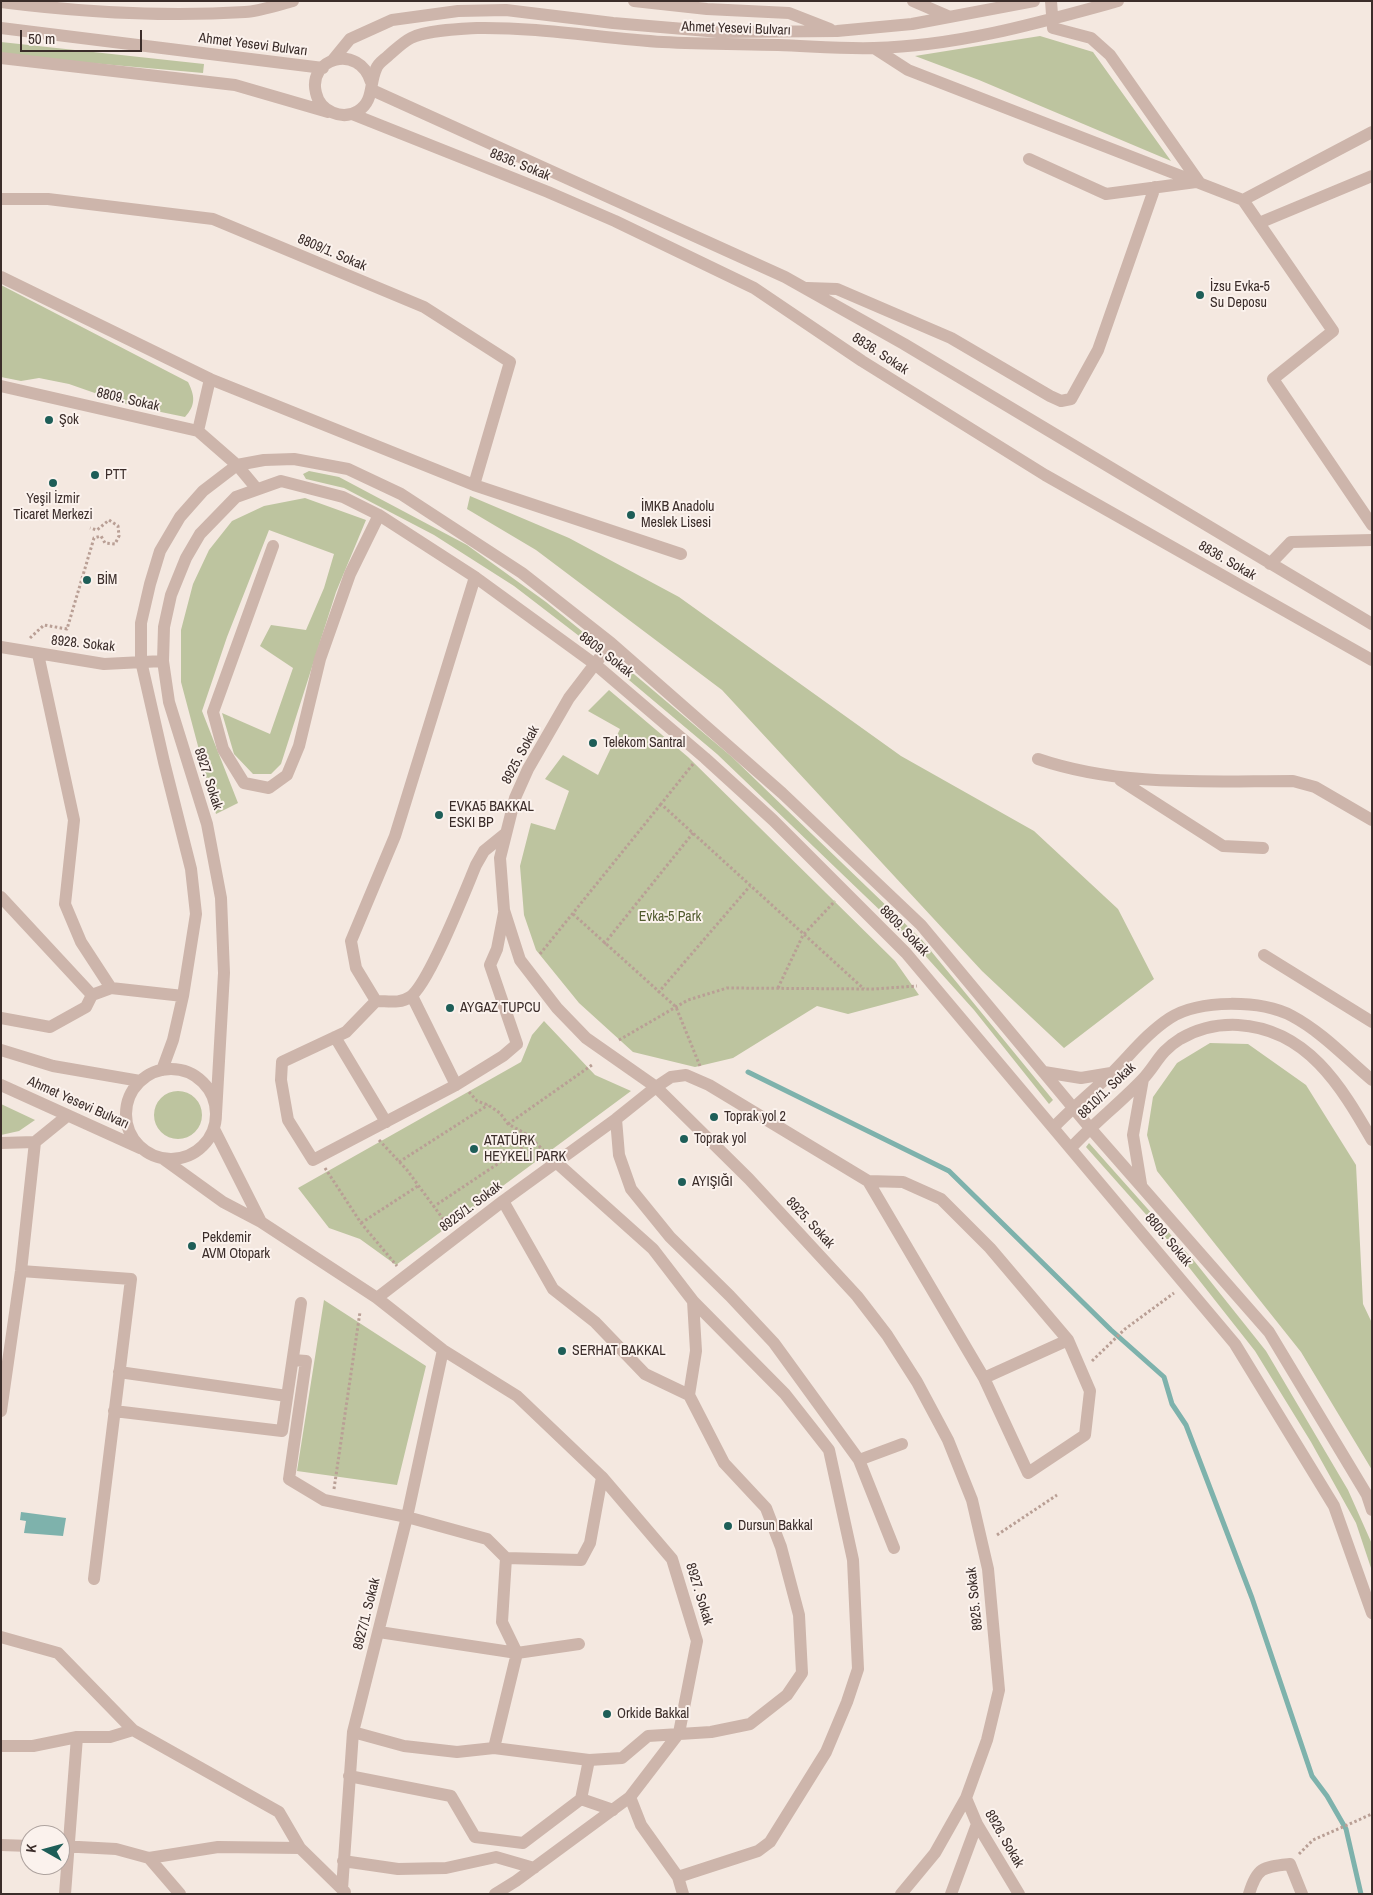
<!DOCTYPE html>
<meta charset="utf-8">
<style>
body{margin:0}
#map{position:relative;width:1373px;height:1895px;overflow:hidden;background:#f4e8e0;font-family:"Archivo Narrow",sans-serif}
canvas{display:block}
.frame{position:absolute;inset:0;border:2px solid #3b2d2a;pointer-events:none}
.north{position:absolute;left:20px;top:1825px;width:50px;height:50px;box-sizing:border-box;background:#fbf2ed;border:1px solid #aea39f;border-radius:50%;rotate:277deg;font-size:14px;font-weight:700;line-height:20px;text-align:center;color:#3b2d2a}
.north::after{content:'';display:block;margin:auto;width:18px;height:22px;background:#1e5e58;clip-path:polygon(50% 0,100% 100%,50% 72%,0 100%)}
.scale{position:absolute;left:20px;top:30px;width:122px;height:22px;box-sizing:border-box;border:2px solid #3b2d2a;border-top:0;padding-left:6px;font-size:15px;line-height:18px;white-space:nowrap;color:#3b2d2a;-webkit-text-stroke:4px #fbf2ed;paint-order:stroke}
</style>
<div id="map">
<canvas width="1373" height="1895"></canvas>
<div class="frame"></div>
<div class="north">K</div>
<div class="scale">50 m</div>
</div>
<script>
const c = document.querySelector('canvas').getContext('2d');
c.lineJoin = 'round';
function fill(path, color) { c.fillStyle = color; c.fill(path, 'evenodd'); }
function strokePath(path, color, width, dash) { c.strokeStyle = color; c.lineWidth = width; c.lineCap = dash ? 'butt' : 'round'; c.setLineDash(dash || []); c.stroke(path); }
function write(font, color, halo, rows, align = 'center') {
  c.font = font + ' "Archivo Narrow",sans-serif'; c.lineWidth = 4; c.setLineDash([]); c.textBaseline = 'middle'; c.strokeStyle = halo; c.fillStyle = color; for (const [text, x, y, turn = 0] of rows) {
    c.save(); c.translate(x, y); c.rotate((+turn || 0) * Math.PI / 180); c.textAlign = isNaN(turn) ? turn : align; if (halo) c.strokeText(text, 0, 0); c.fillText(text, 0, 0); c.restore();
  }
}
fill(new Path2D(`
 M 1040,36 L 1093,52 L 1171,161 L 979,80 L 915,56 Z
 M 1,42 L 204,64 L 203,73 L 1,55 Z
 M 1,285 L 188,382 C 195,396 196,405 185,417 L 132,406 L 69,384 L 39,378 L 21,381 L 1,377 Z
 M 309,471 L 339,477 L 467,545 L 546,602 L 599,645 L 599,648 L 596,649 L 514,586 L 434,535 L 344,488 L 306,479 L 303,474 Z
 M 470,496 L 569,538 L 679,597 L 901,756 L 1034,831 L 1118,909 L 1154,979 L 1064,1048 L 982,971 L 722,690 L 536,550 L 467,509 Z
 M 305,498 L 366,520 L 336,592 L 281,764 L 271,774 L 253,774 L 234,754 L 222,713 L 270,734 L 293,668 L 260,646 L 271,625 L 306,630 L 324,588 L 334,554 L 269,530 L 227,637 L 202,711 L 238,803 L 216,814 L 181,682 L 181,630 L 193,584 L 209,550 L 232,521 L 264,506 Z
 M 628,669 L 732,757 L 922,940 L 1053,1100 L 1049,1104 L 974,1010 L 912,941 L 717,754 L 623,675 Z
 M 609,690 L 688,757 L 895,961 L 919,995 L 848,1014 L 817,1006 L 733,1058 L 695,1067 L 633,1052 L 579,1003 L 536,950 L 524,915 L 520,866 L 531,823 L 555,830 L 569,791 L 545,779 L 563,755 L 598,775 L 620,729 L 588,711 Z
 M 544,1021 L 595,1075 L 631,1091 L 396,1265 L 360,1239 L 329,1228 L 298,1188 L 521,1062 L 532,1035 Z
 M 1210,1043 L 1248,1044 L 1306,1085 L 1356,1165 L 1363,1304 L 1372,1323 L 1372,1470 L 1301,1352 L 1157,1171 L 1147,1135 L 1153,1097 L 1177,1063 Z
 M154 1115a24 24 0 1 1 48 0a24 24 0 1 1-48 0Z
 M 1,1104 L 35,1120 L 19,1131 L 1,1135 Z
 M 1089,1143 L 1195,1262 L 1266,1351 L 1348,1490 L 1372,1544 L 1372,1571 L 1356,1523 L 1311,1442 L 1255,1351 L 1158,1228 L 1086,1147 Z
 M 324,1300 L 426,1366 L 397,1485 L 297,1471 Z`), '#bdc49f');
fill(new Path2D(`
 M 21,1512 L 66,1518 L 63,1536 L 24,1533 L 26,1521 L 20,1520 Z`), '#7eb2ac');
strokePath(new Path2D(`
 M 748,1072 L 949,1171 L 1111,1330 L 1164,1377 L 1172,1404 L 1186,1425 L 1252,1598 L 1312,1776 L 1327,1796 L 1346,1829 L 1361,1894`), '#7eb2ac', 5);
strokePath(new Path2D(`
 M 30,638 L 44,625 L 67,629 L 94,538 L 101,536 L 105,543 L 115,544 L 119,536 L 118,526 L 109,520 L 97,530 L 90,528
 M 693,764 L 661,804 L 864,989
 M 573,914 L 676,1007 L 700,1066
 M 604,944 L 693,833
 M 540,954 L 661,804
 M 778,988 L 803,935 L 835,901
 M 658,993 L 750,886
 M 619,1040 L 688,1000 L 727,988 L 874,989 L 917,986
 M 469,1092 L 477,1101 L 488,1105 L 500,1113 L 508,1124 L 528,1135 L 547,1154
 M 508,1124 L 592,1065
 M 379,1140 L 407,1170 L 449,1227
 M 399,1162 L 488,1105
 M 325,1168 L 361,1223 L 397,1266
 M 433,1207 L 532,1141
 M 361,1223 L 418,1186
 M 1092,1361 L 1125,1329 L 1174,1293
 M 334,1489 L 360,1312
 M 997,1535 L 1057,1495
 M 1299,1854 L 1313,1840 L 1372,1814`), '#b99f95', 3, [2.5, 2.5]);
strokePath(new Path2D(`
 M 634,1 L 707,9 L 789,13 L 830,29
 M 913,1 L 950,17
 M 1051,1 L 1053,28 L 1091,38 L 1110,55 L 1199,182
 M 1,2 C 80,12 166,17 245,12 C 261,11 278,5 293,1
 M 1,28 L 323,68
 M 874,48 L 908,70 L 1243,200 L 1333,331 L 1273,379 L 1372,525
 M 1,58 L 235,85 L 328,112
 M 332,61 L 350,39 L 392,20 L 458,11 L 506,10 L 613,23 L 720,32 L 837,31 L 912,24 L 1034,1
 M 371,82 C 359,43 307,58 316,93 C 320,111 342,121 358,111 C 374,101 369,85 376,69 C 378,63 384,60 389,55 C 395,50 403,42 411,38 C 427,30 460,29 477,28 C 539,27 601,38 663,42 C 701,44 740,44 778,45 C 810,46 842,49 874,48 C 958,46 1038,23 1118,1
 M 372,90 L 785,277 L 904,344 L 1372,624
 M 352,114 L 548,192 L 615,221 L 754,288 L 862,361 L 1045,475 L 1372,660
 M 1029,159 L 1106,194 L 1196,182
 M 1,199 L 48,199 L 213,219 L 424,307 L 510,362 L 474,485
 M 1243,200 L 1372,132
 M 1259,223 L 1372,176
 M 1,277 L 210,379 L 198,431
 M 807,288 L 837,289 L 951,338 L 1050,396 L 1061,401 L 1071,399 L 1098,350 L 1155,187
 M 210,379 L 474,485 L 681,554
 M 1,386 L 198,431 L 237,465 L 257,489
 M 273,546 L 213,712 L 223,749 L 244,783 L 269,788 L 287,775 L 299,746 L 320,659 L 350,574 L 379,515
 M 1270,564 L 1291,542 L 1372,540
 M 611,643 L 569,698 L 528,769 L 515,798 L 500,858 L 504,910 L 520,960 L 557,1008 L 586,1038 L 656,1087 L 749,1179 L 857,1296 L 887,1335 L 917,1382 L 948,1440 L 972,1500 L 988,1569 L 999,1690 L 987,1740 L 966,1798 L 935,1853 L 901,1894
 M 1,647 L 104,664 L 163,661
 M 38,654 L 74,820 L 65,904 L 81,942 L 111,988 L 183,996
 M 1038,759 C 1120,787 1207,781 1293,781 L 1315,787 L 1372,820
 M 1120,780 L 1223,846 L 1263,848
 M 1,897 L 92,995
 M 504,913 L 497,949 L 490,965 L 517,1044 L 503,1056 L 456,1085 L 313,1160 L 288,1120 L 281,1080 L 282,1062 L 346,1032 L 376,1001 C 388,1001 400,1004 410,997 C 429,984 465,891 476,865 L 484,851 L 505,834
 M 1264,955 L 1372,1022
 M 412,996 L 456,1085
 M 376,1001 L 356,968 L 351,941 L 395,836 L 475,577
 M 1,1018 L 50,1027 L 86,1007 L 92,995 L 111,988
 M 335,1037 L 386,1122
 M 1,1050 L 53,1066 L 140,1081
 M126 1114a45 45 0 1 1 90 0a45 45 0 1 1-90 0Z
 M 162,1070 L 173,1040 L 183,996 L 196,914 L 191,869 L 164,762 L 141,661 L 141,623 L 150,584 L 160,551 L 180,517 L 203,491 L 237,465 L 264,460 L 294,459 L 348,469 L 401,494 L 522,573 L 611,643 L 782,793 L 921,925 L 1090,1128 L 1269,1332 L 1367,1495 L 1372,1510
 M 1044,1072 L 1081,1078 L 1111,1073
 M 1,1085 L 140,1148
 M 216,1114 L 224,973 L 221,898 L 207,824 L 169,702 L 163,661 L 164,627 L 171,595 L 186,558 L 200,534 L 236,497 L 281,481 L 343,497 L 379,515 L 475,577 L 596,665 L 705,758 L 773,820 L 906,953 L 1235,1344 L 1334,1506 L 1372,1613
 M 616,1119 L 619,1155 L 631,1189 L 670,1237 L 730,1296 L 774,1343 L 859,1460 L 902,1444
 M 1054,1127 C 1072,1108 1093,1091 1112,1073 C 1131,1054 1147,1033 1170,1018 C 1200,999 1261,1000 1292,1016 C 1322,1032 1346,1058 1372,1080
 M 214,1129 L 261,1222
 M 35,1142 L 67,1116
 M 1,1143 L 35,1142
 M 1071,1148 C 1093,1124 1119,1104 1142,1080 C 1157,1064 1159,1052 1180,1039 C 1199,1028 1217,1024 1238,1025 C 1307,1029 1341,1086 1372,1140
 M 162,1158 L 223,1202 L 261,1222 L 377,1298 L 443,1350 L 517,1396 L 602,1477 L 672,1559 L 697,1641 L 679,1733 L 630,1797 L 516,1881 L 495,1894
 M 1141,1184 L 1133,1135 L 1143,1079
 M 503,1201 L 553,1289 L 595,1322 L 645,1374 L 689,1395
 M 21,1271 L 131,1279 L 94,1579
 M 377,1298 L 503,1201 L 616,1119 L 656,1087 L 671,1077 L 686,1075 L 709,1085 L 868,1181 L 903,1182 L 941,1199 L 990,1248 L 1068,1340 L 1090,1391 L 1085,1435 L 1028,1473 L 984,1378 L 868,1181
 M 293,1360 L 306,1361 L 289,1479 L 324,1500 L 407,1517 L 487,1539 L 506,1558 L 502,1622 L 517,1653 L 379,1632
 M 119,1372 L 287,1396
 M 984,1378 L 1068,1340
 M 1,1411 L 21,1271 L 35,1142
 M 114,1411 L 282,1431 L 301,1303
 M 859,1460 L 894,1548
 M 506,1558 L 581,1560 L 590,1543 L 602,1477
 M 1,1637 L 58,1653 L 133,1730 L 279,1812 L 300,1848 L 345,1892
 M 353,1732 L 404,1746 L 457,1752 L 494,1748 L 589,1760 L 622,1758 L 648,1736 L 711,1732 L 750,1724 L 787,1695 L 802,1673 L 799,1615 L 781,1547 L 766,1508 L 724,1463 L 689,1395 L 696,1351 L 693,1301 L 653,1249 L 557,1163
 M 1,1746 L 33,1746 L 77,1737
 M 494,1748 L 517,1653 L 579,1644
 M 349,1776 L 451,1796 L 475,1837 L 523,1843 L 581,1799 L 613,1810
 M 630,1797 L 641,1825 L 678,1877 L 683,1894
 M 966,1798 L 977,1824 L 1019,1894
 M 581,1799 L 589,1760
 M 1,1845 L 30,1846
 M 60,1846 L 116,1849 L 149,1858 L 180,1894
 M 149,1858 L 218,1847 L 300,1848
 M 343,1861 L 398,1869 L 446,1868 L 496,1857 L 534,1868
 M 678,1877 L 758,1851 L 770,1842 L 826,1752 L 847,1702 L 858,1669 L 853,1560 L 829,1450 L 785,1394 L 693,1301
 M 342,1889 L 353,1732 L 407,1517 L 443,1350
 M 65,1894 L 77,1737 L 110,1737 L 133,1730
 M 951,1894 L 977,1824
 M 1249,1894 C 1257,1867 1263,1867 1290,1864 L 1302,1894`), '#cdb5ab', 12);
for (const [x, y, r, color] of [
 [1200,295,5,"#1e5e58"],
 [49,420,5,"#1e5e58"],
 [95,475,5,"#1e5e58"],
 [53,483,5,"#1e5e58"],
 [631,515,5,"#1e5e58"],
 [87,580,5,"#1e5e58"],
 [593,743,5,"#1e5e58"],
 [439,815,5,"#1e5e58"],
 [450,1008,5,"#1e5e58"],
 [714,1117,5,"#1e5e58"],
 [684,1139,5,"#1e5e58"],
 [474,1149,5,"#1e5e58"],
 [682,1182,5,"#1e5e58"],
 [192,1246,5,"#1e5e58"],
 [562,1351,5,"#1e5e58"],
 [728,1526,5,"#1e5e58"],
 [607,1714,5,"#1e5e58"]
]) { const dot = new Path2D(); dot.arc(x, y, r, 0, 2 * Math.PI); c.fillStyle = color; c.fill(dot); strokePath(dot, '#fbf2ed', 2); }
write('14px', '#3b2d2a', '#fbf2ed', [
 ["Ahmet Yesevi Bulvarı",736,29,2],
 ["Ahmet Yesevi Bulvarı",253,45,7],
 ["8836. Sokak",520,165,22],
 ["8809/1. Sokak",332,253,23],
 ["8836. Sokak",880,354,33],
 ["8809. Sokak",128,400,13],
 ["8836. Sokak",1227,561,30],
 ["8928. Sokak",83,644,6],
 ["8809. Sokak",606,655,38],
 ["8925. Sokak",521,755,-62],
 ["8927. Sokak",208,779,72],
 ["8809. Sokak",904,931,46],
 ["8810/1. Sokak",1107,1091,-44],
 ["Ahmet Yesevi Bulvarı",78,1103,24],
 ["8925/1. Sokak",471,1207,-37],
 ["8925. Sokak",810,1223,47],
 ["8809. Sokak",1168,1240,50],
 ["8927. Sokak",699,1594,73],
 ["8925. Sokak",975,1599,-96],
 ["8927/1. Sokak",367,1614,-76],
 ["8926. Sokak",1004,1839,60]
]);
write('14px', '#3b2d2a', '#fbf2ed', [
 ["İzsu Evka-5",1210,287],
 ["Su Deposu",1210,303],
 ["Şok",59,420],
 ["PTT",105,475],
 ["Yeşil İzmir",53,499,"center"],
 ["Ticaret Merkezi",53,515,"center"],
 ["İMKB Anadolu",641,507],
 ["Meslek Lisesi",641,523],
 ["BİM",97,580],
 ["Telekom Santral",603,743],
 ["EVKA5 BAKKAL",449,807],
 ["ESKI BP",449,823],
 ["AYGAZ TUPCU",460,1008],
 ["Toprak yol 2",724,1117],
 ["Toprak yol",694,1139],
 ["ATATÜRK",484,1141],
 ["HEYKELİ PARK",484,1157],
 ["AYIŞIĞI",692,1182],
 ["Pekdemir",202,1238],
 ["AVM Otopark",202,1254],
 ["SERHAT BAKKAL",572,1351],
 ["Dursun Bakkal",738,1526],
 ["Orkide Bakkal",617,1714]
], 'left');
write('14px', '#505a2d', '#fbf2ed', [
 ["Evka-5 Park",670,917]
]);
</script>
